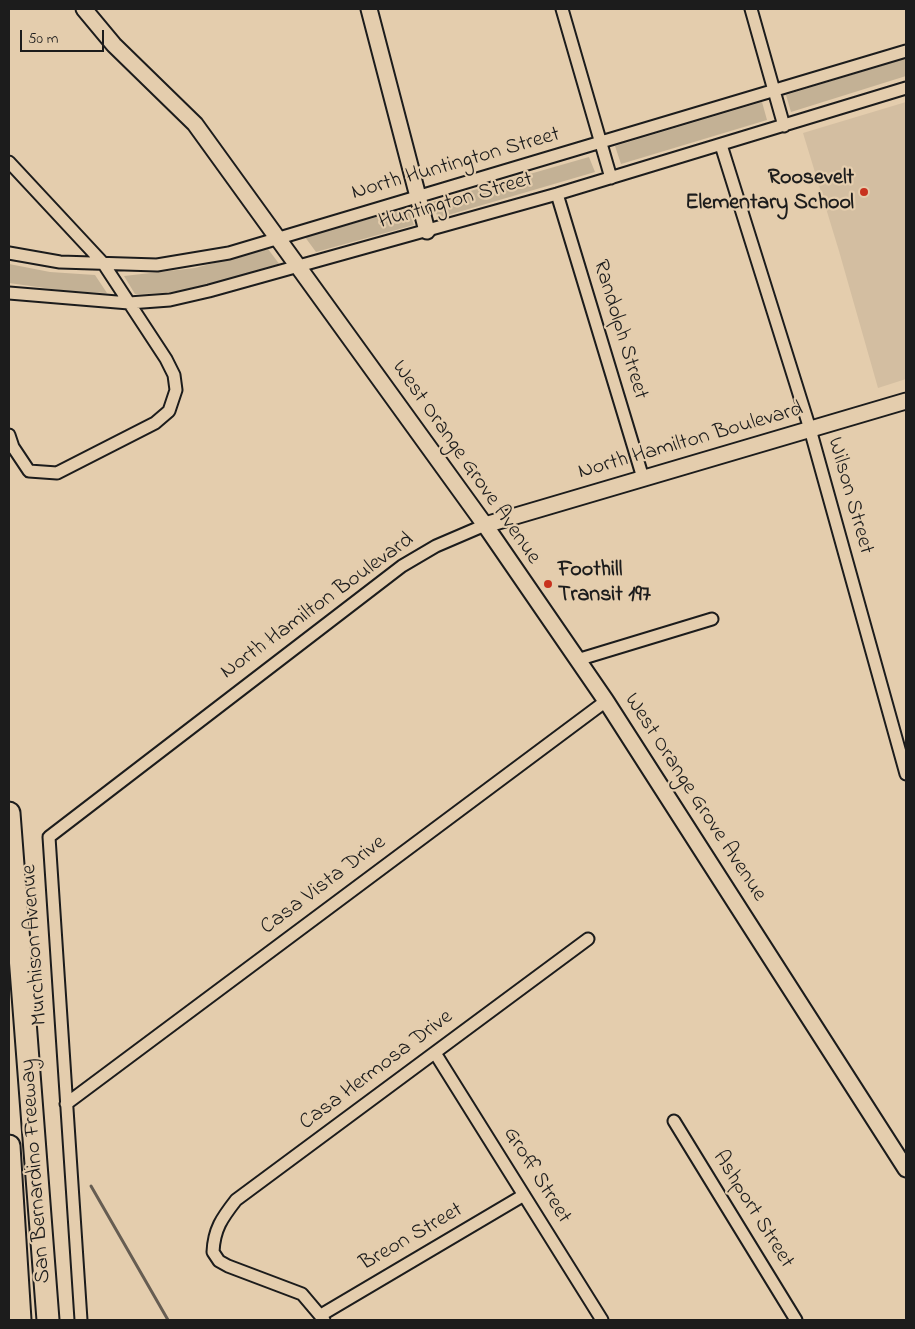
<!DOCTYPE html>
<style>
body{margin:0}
#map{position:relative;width:915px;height:1329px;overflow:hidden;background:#e4cdad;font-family:"Indie Flower",sans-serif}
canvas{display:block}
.frame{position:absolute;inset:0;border:10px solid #1c1c1c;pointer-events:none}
.scale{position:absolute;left:20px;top:30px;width:84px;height:22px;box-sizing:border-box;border:2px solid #1c1c1c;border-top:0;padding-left:6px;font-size:15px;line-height:18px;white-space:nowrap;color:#1c1c1c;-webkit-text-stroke:4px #e4cdad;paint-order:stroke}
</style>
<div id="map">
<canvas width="915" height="1329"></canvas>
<div class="frame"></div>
<div class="scale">50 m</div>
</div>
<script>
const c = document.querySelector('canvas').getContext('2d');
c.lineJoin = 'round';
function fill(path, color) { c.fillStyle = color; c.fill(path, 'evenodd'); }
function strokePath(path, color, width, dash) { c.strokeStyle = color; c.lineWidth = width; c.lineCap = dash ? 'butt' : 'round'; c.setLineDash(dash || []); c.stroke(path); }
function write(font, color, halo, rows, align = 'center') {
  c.font = font + ' "Indie Flower",sans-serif'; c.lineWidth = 4.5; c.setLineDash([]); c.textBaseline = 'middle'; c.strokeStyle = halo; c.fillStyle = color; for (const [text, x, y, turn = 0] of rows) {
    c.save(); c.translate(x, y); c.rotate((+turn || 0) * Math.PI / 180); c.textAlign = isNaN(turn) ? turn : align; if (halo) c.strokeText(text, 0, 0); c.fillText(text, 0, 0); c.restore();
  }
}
fill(new Path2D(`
 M 906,102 L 906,379 L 878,388 L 839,251 L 803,133 Z`), '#d3bea1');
fill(new Path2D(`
 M 906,58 L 906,76 L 791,112 L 786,95 Z
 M 762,102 L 767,120 L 621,164 L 615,146 Z
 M 589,157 L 595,172 L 438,218 L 432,202 Z
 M 408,208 L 414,225 L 316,252 L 305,237 Z
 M 268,249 L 280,265 C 233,279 185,295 135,294 L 124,276 L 195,268 Z
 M 9,264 L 50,272 L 95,275 L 107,293 L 66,291 L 9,283 Z`), '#c3b195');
strokePath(new Path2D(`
 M 91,1186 L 168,1320`), '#665d52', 3);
const minor = new Path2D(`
 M 562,9 L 611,178
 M 751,9 L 784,126
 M 721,145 L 810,429 L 906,774
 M 9,162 L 103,263 L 166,359 L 174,375 L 176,390 L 169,411 L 155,423 L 57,473 L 29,471 L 13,447 L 9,435
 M 557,194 L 643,478
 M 9,253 L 60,262 L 157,265 L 229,253 L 906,51
 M 9,293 L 129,303 L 170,300 L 209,291 L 557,194 L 906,88
 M 577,660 L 712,619
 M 435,1053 L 602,1320
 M 66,1104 L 606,701
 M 674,1121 L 796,1320
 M 321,1315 L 524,1195
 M 81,1320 L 49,837 L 402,566 L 436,546 L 485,525
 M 324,1320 L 302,1294 L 228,1266 L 219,1261 L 213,1252 C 214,1229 222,1218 236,1200 L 588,939`);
const tertiary = new Path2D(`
 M 84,9 L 114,45 L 195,124 L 485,525 L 606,701 L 906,1169
 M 369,9 L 427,231
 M 485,525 L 906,401`);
const motorway = new Path2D(`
 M 9,813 L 48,1320
 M 9,1146 L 20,1320`);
strokePath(minor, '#1c1c1c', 15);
strokePath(tertiary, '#1c1c1c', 19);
strokePath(motorway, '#1c1c1c', 25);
strokePath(minor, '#e4cdad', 11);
strokePath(tertiary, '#e4cdad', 15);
strokePath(motorway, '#e4cdad', 21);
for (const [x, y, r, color] of [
 [864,192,5,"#c8321e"],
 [548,584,5,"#c8321e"]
]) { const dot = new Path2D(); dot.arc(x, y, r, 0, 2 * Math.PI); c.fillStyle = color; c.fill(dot); strokePath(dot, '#e4cdad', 2); }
write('22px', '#1c1c1c', '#e4cdad', [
 ["North Huntington Street",456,165,-16],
 ["Huntington Street",456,202,-16],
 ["Randolph Street",619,330,73],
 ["North Hamilton Boulevard",691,442,-16],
 ["West Orange Grove Avenue",465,463,55],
 ["Wilson Street",849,496,74],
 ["North Hamilton Boulevard",318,607,-36],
 ["West Orange Grove Avenue",694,798,57],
 ["Casa Vista Drive",324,886,-37],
 ["Murchison Avenue",36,945,-94],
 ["Casa Hermosa Drive",377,1071,-37],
 ["San Bernardino Freeway",37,1171,-94],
 ["Groff Street",536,1176,58],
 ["Ashport Street",752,1210,58],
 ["Breon Street",412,1238,-30]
]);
write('bold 22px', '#1c1c1c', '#e4cdad', [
 ["Roosevelt",854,179],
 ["Elementary School",854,204],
 ["Foothill",558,571,"left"],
 ["Transit 197",558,596,"left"]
], 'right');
</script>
